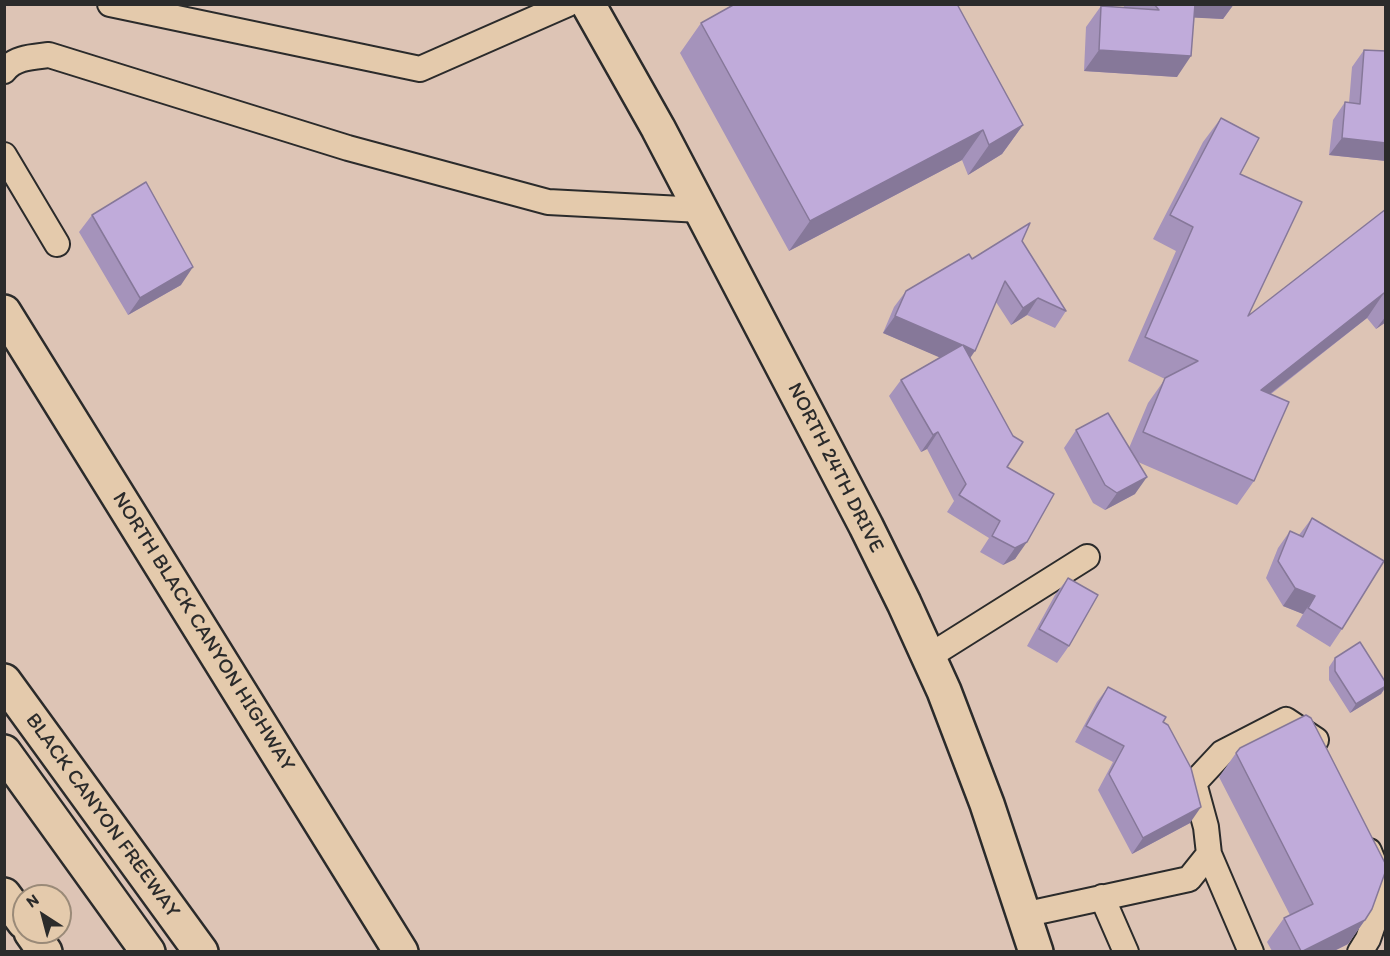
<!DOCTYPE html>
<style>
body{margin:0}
#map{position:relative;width:1390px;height:956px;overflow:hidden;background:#ddc4b5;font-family:Itim,sans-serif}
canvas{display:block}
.frame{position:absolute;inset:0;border:6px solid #2b2b2b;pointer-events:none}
.north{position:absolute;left:12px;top:884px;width:60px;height:60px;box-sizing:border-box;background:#e4caac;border:2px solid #9a8a78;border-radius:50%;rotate:324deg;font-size:16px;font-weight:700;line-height:24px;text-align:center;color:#2b2b2b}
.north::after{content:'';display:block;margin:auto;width:21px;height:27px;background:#2b2b2b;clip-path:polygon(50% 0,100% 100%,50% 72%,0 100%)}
</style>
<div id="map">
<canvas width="1390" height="956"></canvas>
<div class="frame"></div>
<div class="north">N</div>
</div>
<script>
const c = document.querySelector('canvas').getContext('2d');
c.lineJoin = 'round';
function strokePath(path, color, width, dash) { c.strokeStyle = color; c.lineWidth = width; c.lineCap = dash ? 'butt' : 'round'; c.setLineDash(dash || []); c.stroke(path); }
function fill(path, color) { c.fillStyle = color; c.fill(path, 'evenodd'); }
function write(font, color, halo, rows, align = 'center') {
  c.font = font + ' Itim,sans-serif'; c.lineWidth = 5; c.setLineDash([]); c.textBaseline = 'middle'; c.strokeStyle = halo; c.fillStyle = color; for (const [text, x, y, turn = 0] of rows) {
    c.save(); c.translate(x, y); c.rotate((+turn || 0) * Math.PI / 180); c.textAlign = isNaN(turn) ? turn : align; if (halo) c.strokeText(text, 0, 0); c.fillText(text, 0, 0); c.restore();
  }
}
const lane = new Path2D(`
 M 110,4 L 420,69 L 568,4
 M 4,71 C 15,57 33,57 49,55 L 348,148 L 548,202 L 701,210
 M 4,155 L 57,244
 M 928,657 L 1087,557
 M 1209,854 L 1251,952
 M 1102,897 L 1126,952
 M 1023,915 L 1189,879 L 1209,854 L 1206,827 L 1194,783 L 1222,753 L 1286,720 L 1316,740
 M 1360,952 L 1368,939 L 1385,890 L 1369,851`);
const street = new Path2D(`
 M 588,4 L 658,128 L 866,526 L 904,603 L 944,691 L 987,804 L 1036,952`);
const highway = new Path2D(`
 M 4,312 L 401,952
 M 4,681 L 201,952
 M 4,752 L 148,952
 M 4,895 L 24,922
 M 31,932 L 45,952`);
strokePath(lane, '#2b2b2b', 28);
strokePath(street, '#2b2b2b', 38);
strokePath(highway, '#2b2b2b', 38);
strokePath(lane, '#e4caac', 24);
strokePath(street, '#e4caac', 33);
strokePath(highway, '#e4caac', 33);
fill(new Path2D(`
 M 1122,4 L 1234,4 L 1223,19 L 1194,17 L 1177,77 L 1084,71 L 1086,27 L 1101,6 L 1125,8 Z
 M 701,23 L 1023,125 L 1002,154 L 968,175 L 962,160 L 789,251 L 680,53 Z
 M 1364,50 L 1386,51 L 1386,161 L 1329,155 L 1333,120 L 1345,102 L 1349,103 L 1352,67 Z
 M 1221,118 L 1240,174 L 1248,316 L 1386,209 L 1386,322 L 1376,329 L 1367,318 L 1271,394 L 1254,481 L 1237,505 L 1138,462 L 1135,494 L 1105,510 L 1093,503 L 1064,448 L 1076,430 L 1129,448 L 1148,403 L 1165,379 L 1128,361 L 1176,251 L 1153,239 L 1203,142 Z
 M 92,215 L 181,285 L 128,315 L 79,232 Z
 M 1022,241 L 1066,311 L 1055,328 L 1027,315 L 1011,325 L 996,302 L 970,358 L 1007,467 L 1054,494 L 1015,559 L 1003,565 L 980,552 L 989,538 L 947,512 L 954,501 L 927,449 L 921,452 L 889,396 L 901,380 L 940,357 L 883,333 L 894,307 L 906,291 L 972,259 Z
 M 1312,518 L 1342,629 L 1330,647 L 1296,626 L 1303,614 L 1283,606 L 1266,578 L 1278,548 L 1290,531 L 1299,535 Z
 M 1068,578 L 1069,646 L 1057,663 L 1027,646 L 1055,595 Z
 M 1335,658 L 1386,683 L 1386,687 L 1381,694 L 1350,713 L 1329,680 L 1329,667 Z
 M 1108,687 L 1163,722 L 1190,823 L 1132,854 L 1098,790 L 1113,762 L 1075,742 L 1097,702 Z
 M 1236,753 L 1365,920 L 1348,944 L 1334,951 L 1272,951 L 1267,942 L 1284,918 L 1290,915 L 1219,777 Z`), '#a593bb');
fill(new Path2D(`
 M 1190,4 L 1234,4 L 1223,19 L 1181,17 Z
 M 1099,50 L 1191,56 L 1177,77 L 1084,71 Z
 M 1023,125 L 1002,154 L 968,175 L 989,145 Z
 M 983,130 L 962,160 L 789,251 L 810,221 Z
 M 1342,138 L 1386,143 L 1386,161 L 1329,155 Z
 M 193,267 L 181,285 L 128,315 L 140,298 Z
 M 1384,293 L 1367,318 L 1244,414 L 1261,390 Z
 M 1038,298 L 1027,315 L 1011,325 L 1023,308 Z
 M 895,316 L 962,345 L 950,362 L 883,333 Z
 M 1386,316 L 1386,322 L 1376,329 Z
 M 963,345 L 975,351 L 964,367 Z
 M 938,432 L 927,449 L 921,452 L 933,435 Z
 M 1147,477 L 1135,494 L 1105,510 L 1117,493 Z
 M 1027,542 L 1015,559 L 1003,565 L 1015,548 Z
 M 1295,588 L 1315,596 L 1303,614 L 1283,606 Z
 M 1386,686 L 1381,694 L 1350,713 L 1356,704 Z
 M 1201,807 L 1190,823 L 1132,854 L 1143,838 Z
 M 1365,920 L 1348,944 L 1334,951 L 1303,951 Z`), '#867899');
const building = new Path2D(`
 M 735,4 L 957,4 L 1023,125 L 989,145 L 983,130 L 810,221 L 701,23 Z
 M 1154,4 L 1195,4 L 1191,56 L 1099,50 L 1101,6 L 1159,10 Z
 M 1364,50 L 1386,51 L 1386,143 L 1342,138 L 1345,102 L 1360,104 Z
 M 1221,118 L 1259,138 L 1240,174 L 1302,202 L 1248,316 L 1386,209 L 1386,295 L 1384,293 L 1261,390 L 1289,402 L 1254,481 L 1143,432 L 1165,378 L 1198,361 L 1145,337 L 1193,227 L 1170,215 Z
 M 146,182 L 193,267 L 140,298 L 92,215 Z
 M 1030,223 L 1022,241 L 1066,311 L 1038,298 L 1023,308 L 1005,281 L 975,351 L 963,345 L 1013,436 L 1023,442 L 1007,467 L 1054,494 L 1027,542 L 1015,548 L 992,536 L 1000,521 L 959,495 L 966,484 L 938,432 L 933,435 L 901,380 L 962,345 L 895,316 L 906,291 L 969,254 L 972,259 Z
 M 1108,413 L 1147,477 L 1117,493 L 1105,485 L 1076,430 Z
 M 1312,518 L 1384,561 L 1342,629 L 1308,608 L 1315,596 L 1295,588 L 1278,561 L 1290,531 L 1303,537 Z
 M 1068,578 L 1098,595 L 1069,646 L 1039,629 Z
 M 1360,642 L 1386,683 L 1386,686 L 1356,704 L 1335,671 L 1335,658 Z
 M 1108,687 L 1166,717 L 1163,722 L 1168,725 L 1191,768 L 1201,807 L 1143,838 L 1109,774 L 1124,746 L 1086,726 Z
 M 1306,715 L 1311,718 L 1386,865 L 1386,870 L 1372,909 L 1365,920 L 1303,951 L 1301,951 L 1284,918 L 1313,904 L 1236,753 L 1240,748 Z`);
fill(building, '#c0abda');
strokePath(building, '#867899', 1.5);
write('21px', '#2b2b2b', '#e4caac', [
 ["NORTH 24TH DRIVE",835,468,63],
 ["NORTH BLACK CANYON HIGHWAY",203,632,58],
 ["BLACK CANYON FREEWAY",102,816,54]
]);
</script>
